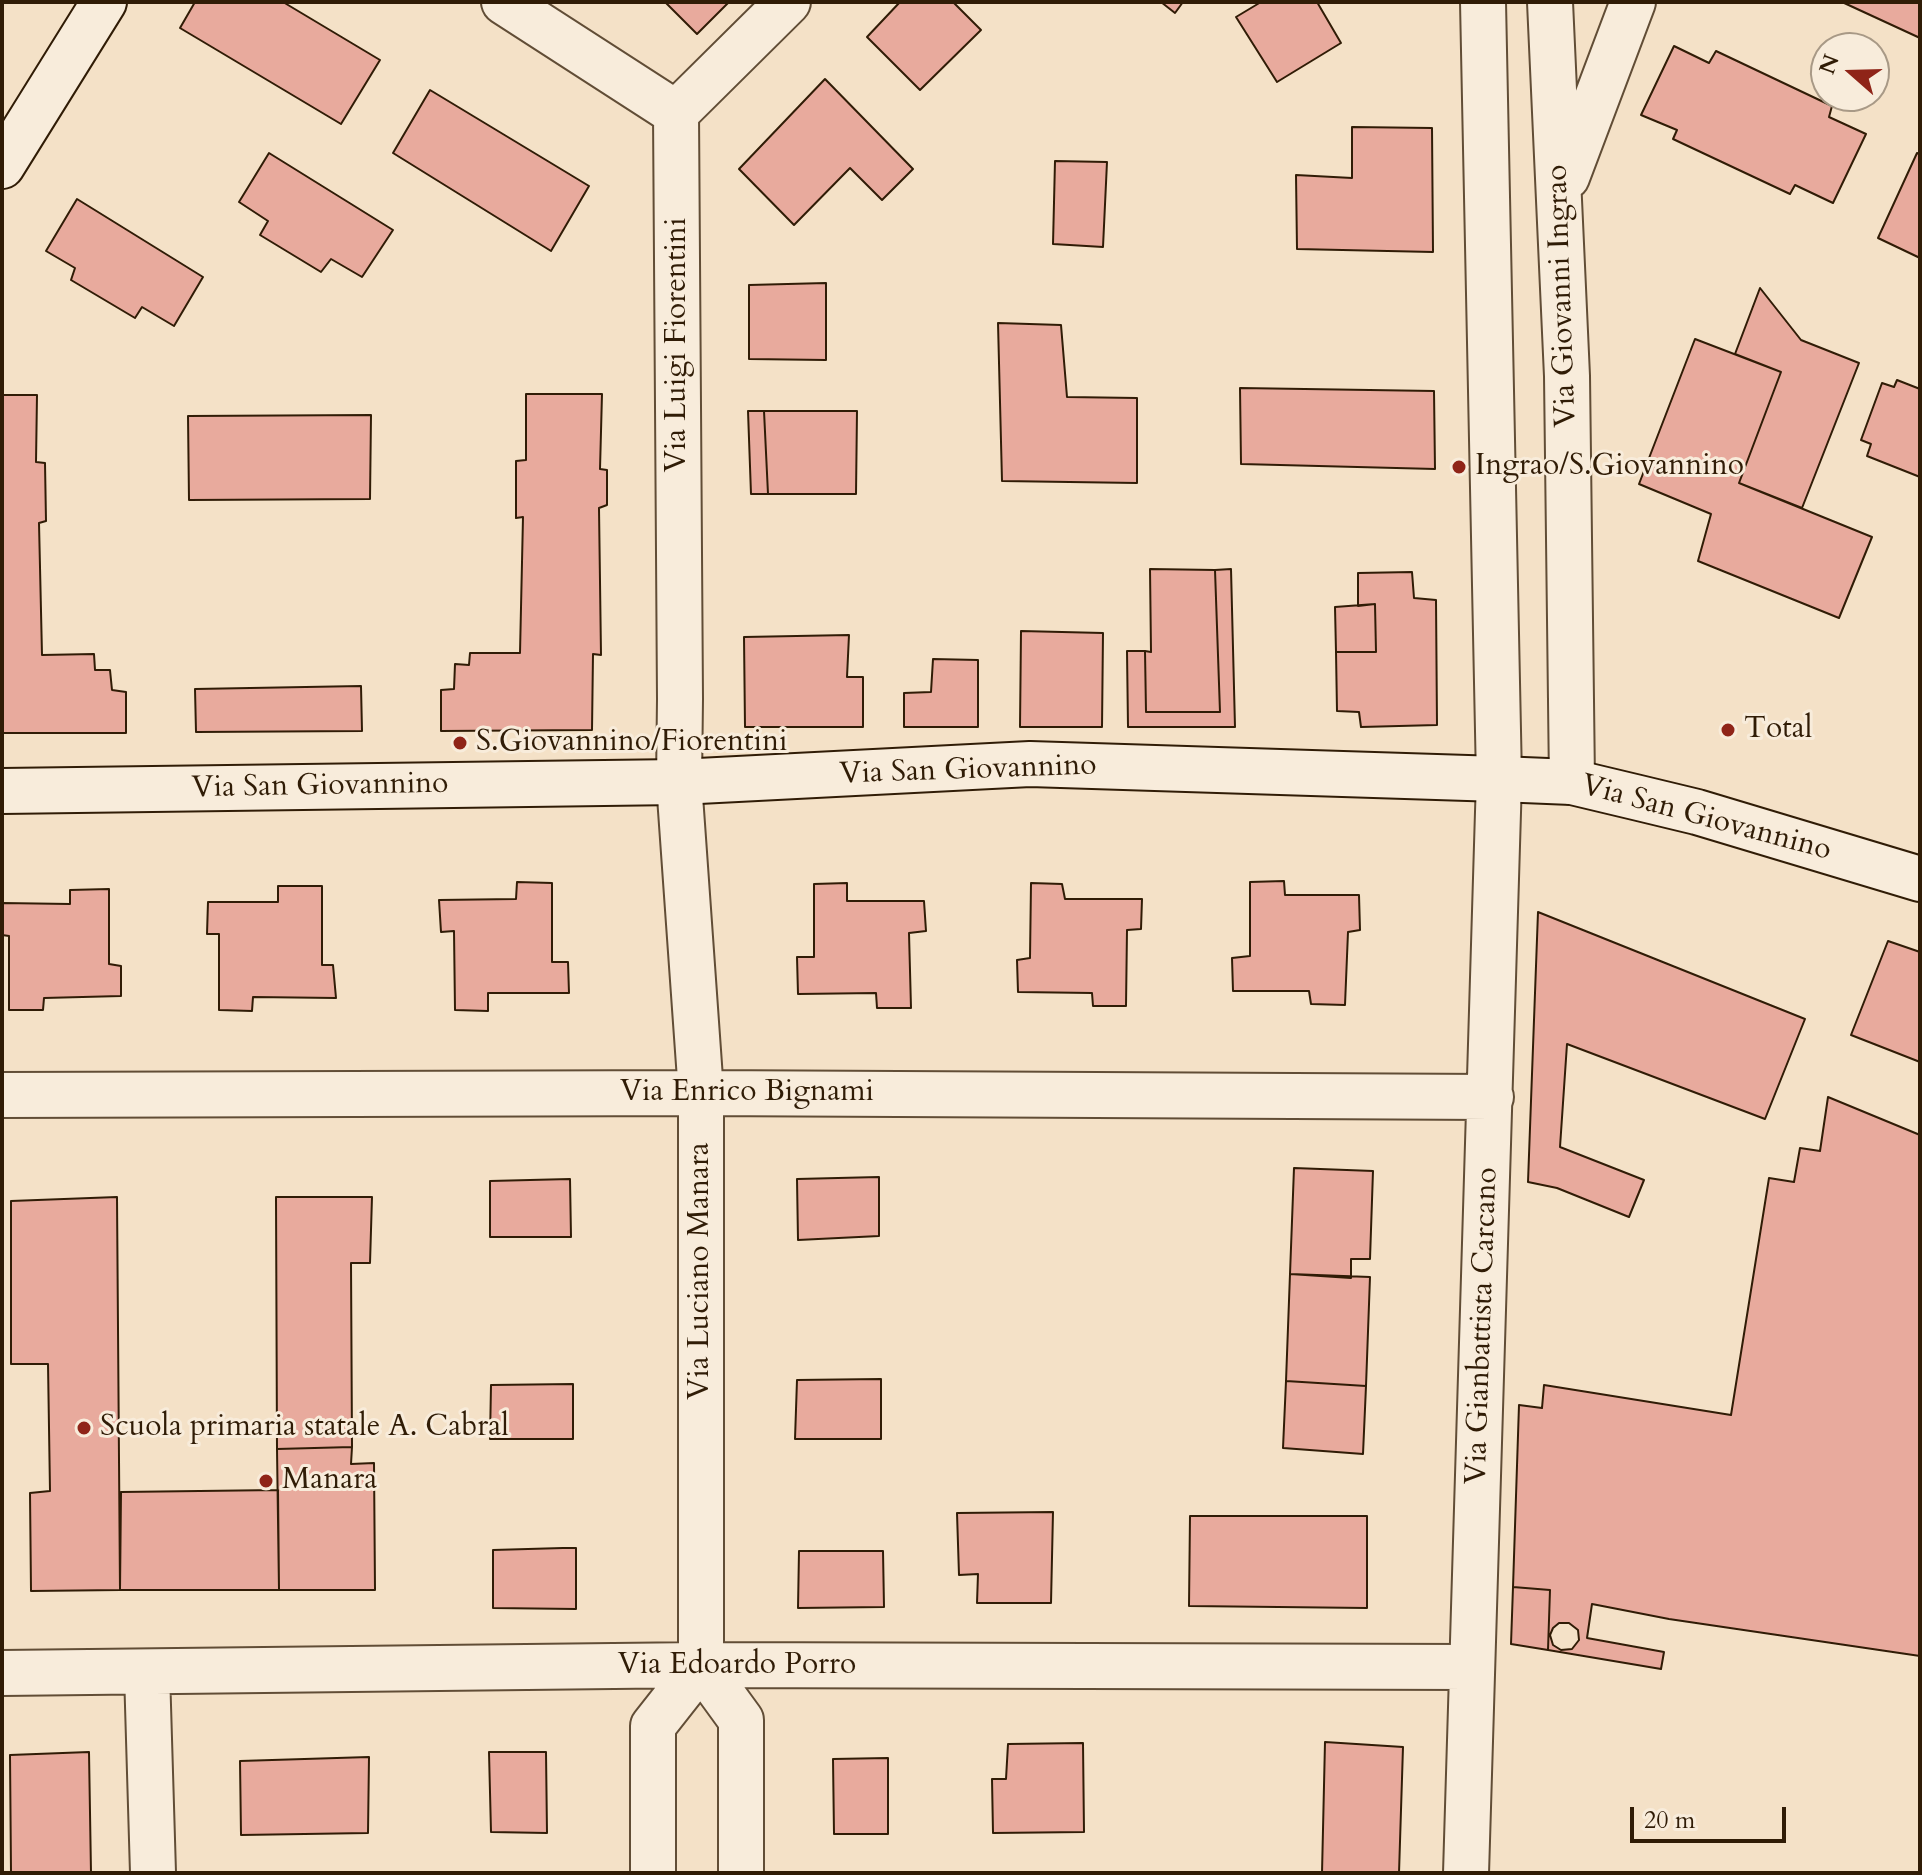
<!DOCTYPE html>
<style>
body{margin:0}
#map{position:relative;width:1922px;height:1875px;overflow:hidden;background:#f4e1c7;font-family:Cardo,serif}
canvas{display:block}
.frame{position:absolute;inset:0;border:4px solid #301c06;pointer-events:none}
.north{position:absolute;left:1810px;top:32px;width:80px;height:80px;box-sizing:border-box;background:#f8ecdb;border:2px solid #a89986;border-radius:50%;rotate:290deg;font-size:22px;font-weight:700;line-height:32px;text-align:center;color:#301c06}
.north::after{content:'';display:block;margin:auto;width:28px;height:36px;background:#8f2418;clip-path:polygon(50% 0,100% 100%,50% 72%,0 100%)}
.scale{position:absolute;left:1630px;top:1807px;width:156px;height:36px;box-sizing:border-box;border:4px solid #301c06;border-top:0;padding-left:10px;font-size:24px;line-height:28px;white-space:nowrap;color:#301c06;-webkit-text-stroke:6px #f8ecdb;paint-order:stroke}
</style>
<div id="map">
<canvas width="1922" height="1875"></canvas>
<div class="frame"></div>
<div class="north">N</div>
<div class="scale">20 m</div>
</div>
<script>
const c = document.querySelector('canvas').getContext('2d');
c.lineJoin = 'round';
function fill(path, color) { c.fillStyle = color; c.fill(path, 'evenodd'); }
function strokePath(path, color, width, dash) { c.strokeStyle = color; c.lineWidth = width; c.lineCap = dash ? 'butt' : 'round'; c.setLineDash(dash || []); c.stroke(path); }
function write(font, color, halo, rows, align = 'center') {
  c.font = font + ' Cardo,serif'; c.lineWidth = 6; c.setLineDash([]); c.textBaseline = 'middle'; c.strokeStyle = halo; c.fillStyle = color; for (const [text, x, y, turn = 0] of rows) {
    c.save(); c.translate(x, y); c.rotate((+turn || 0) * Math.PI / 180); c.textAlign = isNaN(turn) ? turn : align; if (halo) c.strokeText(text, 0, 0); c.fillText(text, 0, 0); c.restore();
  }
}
const building = new Path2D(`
 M 195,2 L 283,2 L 380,60 L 341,124 L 180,28 Z
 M 665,2 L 729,2 L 697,34 Z
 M 900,2 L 953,2 L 981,30 L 920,90 L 867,37 Z
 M 1161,2 L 1183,2 L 1175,13 Z
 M 1261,2 L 1317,2 L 1341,43 L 1277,82 L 1236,17 Z
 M 1842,2 L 1920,2 L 1920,38 Z
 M 1674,46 L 1709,63 L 1716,51 L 1832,106 L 1829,117 L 1866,134 L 1833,203 L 1795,185 L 1790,194 L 1673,139 L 1677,130 L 1641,115 Z
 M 825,79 L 913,169 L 882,200 L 850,168 L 794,225 L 739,169 Z
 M 430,90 L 589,186 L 551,251 L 393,153 Z
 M 1352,127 L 1432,128 L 1433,252 L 1297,249 L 1296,175 L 1352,178 Z
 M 269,153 L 393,230 L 362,277 L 331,259 L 321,272 L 260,235 L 268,221 L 239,202 Z
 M 1917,153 L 1920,154 L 1920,258 L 1878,238 Z
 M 1055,161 L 1107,162 L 1103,247 L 1053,244 Z
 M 77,199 L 203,277 L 174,326 L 142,307 L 135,318 L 71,280 L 75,268 L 46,251 Z
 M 826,283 L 826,360 L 749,359 L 749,285 Z
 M 1760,288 L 1801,340 L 1859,363 L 1802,508 L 1739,483 L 1781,372 L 1735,354 Z
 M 998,323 L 1061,325 L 1067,397 L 1137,398 L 1137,483 L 1002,481 Z
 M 1695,339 L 1781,372 L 1739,483 L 1872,537 L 1839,618 L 1698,561 L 1711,514 L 1639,484 Z
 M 1897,380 L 1920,389 L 1920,477 L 1867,456 L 1871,444 L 1861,440 L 1882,383 L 1894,387 Z
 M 1240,388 L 1434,391 L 1435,469 L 1241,464 Z
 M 526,394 L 602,394 L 600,469 L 607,470 L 607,505 L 599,508 L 601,655 L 593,654 L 592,730 L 441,731 L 441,690 L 454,689 L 455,664 L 469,665 L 470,653 L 520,653 L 523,517 L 516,518 L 516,461 L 526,460 Z
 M 2,395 L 37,395 L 36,462 L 45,463 L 46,521 L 39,523 L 42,655 L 94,654 L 95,670 L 110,670 L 112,690 L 126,692 L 126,733 L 2,733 Z
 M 748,411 L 764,411 L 768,494 L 751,494 Z
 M 764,411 L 857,411 L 856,494 L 768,494 Z
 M 371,415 L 370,499 L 189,500 L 188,416 Z
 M 1150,569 L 1215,570 L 1220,712 L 1146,712 L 1145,651 L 1151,652 Z
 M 1231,569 L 1235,727 L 1128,727 L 1127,651 L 1145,651 L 1146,712 L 1220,712 L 1215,570 Z
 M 1412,572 L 1414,598 L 1436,600 L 1437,725 L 1361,727 L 1359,712 L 1337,711 L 1336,652 L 1376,652 L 1375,604 L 1358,606 L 1358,573 Z
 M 1375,604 L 1376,652 L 1336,652 L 1335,607 Z
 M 1021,631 L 1103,633 L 1102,727 L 1020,727 Z
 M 849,635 L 847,677 L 863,677 L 863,727 L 745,727 L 744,637 Z
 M 933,659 L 978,660 L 978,727 L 904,727 L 904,693 L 931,692 Z
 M 361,686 L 362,731 L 196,732 L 195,689 Z
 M 1284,881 L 1285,895 L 1359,895 L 1360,930 L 1348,932 L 1345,1005 L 1311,1004 L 1309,991 L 1233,991 L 1232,958 L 1250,956 L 1250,882 Z
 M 517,882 L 552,883 L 552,962 L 568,962 L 569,993 L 488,993 L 488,1011 L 455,1010 L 454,931 L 441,932 L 439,900 L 516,899 Z
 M 847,883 L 847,901 L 924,901 L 926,931 L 909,933 L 911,1008 L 877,1008 L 876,993 L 798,994 L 797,957 L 814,957 L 814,884 Z
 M 1031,883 L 1062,884 L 1065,899 L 1142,899 L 1141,929 L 1127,930 L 1126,1006 L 1093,1006 L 1092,993 L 1018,992 L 1017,960 L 1030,958 Z
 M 278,886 L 322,886 L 322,965 L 333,965 L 336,998 L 253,997 L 252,1011 L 219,1010 L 219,934 L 207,934 L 208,902 L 278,902 Z
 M 109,889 L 109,964 L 121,966 L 121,996 L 44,998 L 43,1010 L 9,1010 L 9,936 L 2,935 L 2,903 L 70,904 L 70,890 Z
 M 1538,912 L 1805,1019 L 1765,1119 L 1567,1044 L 1560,1147 L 1644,1180 L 1629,1217 L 1557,1188 L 1528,1182 Z
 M 1888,941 L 1920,952 L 1920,1062 L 1851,1035 Z
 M 1828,1097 L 1920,1135 L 1920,1656 L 1669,1619 L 1592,1604 L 1587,1638 L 1664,1652 L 1661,1669 L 1548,1650 L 1550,1590 L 1513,1587 L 1519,1405 L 1542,1408 L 1544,1385 L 1731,1415 L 1769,1178 L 1794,1182 L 1800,1148 L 1820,1151 ZM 1559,1623 L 1569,1623 L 1578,1630 L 1579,1640 L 1572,1649 L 1561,1650 L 1553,1645 L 1550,1635 L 1553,1628 Z
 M 1294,1168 L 1373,1171 L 1370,1259 L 1351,1259 L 1351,1278 L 1290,1274 Z
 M 879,1177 L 879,1236 L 798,1240 L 797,1179 Z
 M 570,1179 L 571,1237 L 490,1237 L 490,1181 Z
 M 117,1197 L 120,1590 L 31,1591 L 30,1493 L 50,1491 L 48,1364 L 11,1364 L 11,1201 Z
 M 276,1197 L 372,1197 L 370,1263 L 351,1263 L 352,1447 L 277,1449 Z
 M 1290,1274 L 1370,1277 L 1366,1386 L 1286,1381 Z
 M 881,1379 L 881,1439 L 795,1439 L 797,1380 Z
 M 1286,1381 L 1366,1386 L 1363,1454 L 1283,1448 Z
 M 573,1384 L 573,1439 L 490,1439 L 491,1385 Z
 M 352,1447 L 351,1464 L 374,1463 L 375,1590 L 279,1590 L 277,1449 Z
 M 278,1490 L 279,1590 L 120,1590 L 121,1492 Z
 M 1053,1512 L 1051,1603 L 977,1603 L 978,1574 L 959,1575 L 957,1513 Z
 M 1190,1516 L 1367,1516 L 1367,1608 L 1189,1606 Z
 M 563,1548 L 576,1548 L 576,1609 L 493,1608 L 493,1550 Z
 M 799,1551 L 883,1551 L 884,1607 L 798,1608 Z
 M 1513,1587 L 1550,1590 L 1548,1650 L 1511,1644 Z
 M 1325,1742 L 1403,1747 L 1399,1873 L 1322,1873 Z
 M 1083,1743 L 1084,1832 L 993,1833 L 992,1779 L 1006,1779 L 1008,1744 Z
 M 89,1752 L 91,1873 L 11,1873 L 10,1755 Z
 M 489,1752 L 546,1752 L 547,1833 L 491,1832 Z
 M 369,1757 L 368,1833 L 241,1835 L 240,1761 Z
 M 888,1758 L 888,1834 L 834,1834 L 833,1759 Z`);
fill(building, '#e8aa9d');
strokePath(building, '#301c06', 2);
const street = new Path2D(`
 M 504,2 L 676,113 L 680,699 L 679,782 L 701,1093 L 701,1665 L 741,1720 L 741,1873
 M 1550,2 L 1567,376 L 1572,782
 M 676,113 L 788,2
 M 1567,177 L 1633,2
 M 2,1095 L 701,1093 L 1491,1097
 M 147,1672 L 153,1873
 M 2,1673 L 701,1665 L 1471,1667
 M 653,1873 L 653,1726 L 701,1665
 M 1466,1873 L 1499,779 L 1483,2`);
const secondary = new Path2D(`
 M 2,166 L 104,2
 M 2,791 L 679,782 L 1030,764 L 1499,779 L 1572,782 L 1639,798 L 1697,812 L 1920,879`);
strokePath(street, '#614d36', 48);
strokePath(secondary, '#301c06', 48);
strokePath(street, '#f8ecdb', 44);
strokePath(secondary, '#f8ecdb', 44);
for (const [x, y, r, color] of [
 [1459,467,8,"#8f2418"],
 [1728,730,8,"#8f2418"],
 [460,743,8,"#8f2418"],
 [84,1428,8,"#8f2418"],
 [266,1481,8,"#8f2418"]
]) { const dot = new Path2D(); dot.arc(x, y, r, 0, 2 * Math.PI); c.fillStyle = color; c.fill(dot); strokePath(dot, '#f8ecdb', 3); }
write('30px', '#301c06', '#f8ecdb', [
 ["Via Giovanni Ingrao",1563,296,-92],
 ["Via Luigi Fiorentini",678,345,-90],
 ["Via San Giovannino",968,771,-2],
 ["Via San Giovannino",320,787,-1],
 ["Via San Giovannino",1706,819,15],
 ["Via Enrico Bignami",747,1093],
 ["Via Luciano Manara",701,1271,-90],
 ["Via Gianbattista Carcano",1483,1326,-88],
 ["Via Edoardo Porro",737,1666]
]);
write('30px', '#301c06', '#f8ecdb', [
 ["Ingrao/S.Giovannino",1475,467],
 ["Total",1744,730],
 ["S.Giovannino/Fiorentini",476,743],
 ["Scuola primaria statale A. Cabral",100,1428],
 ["Manara",282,1481]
], 'left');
</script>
